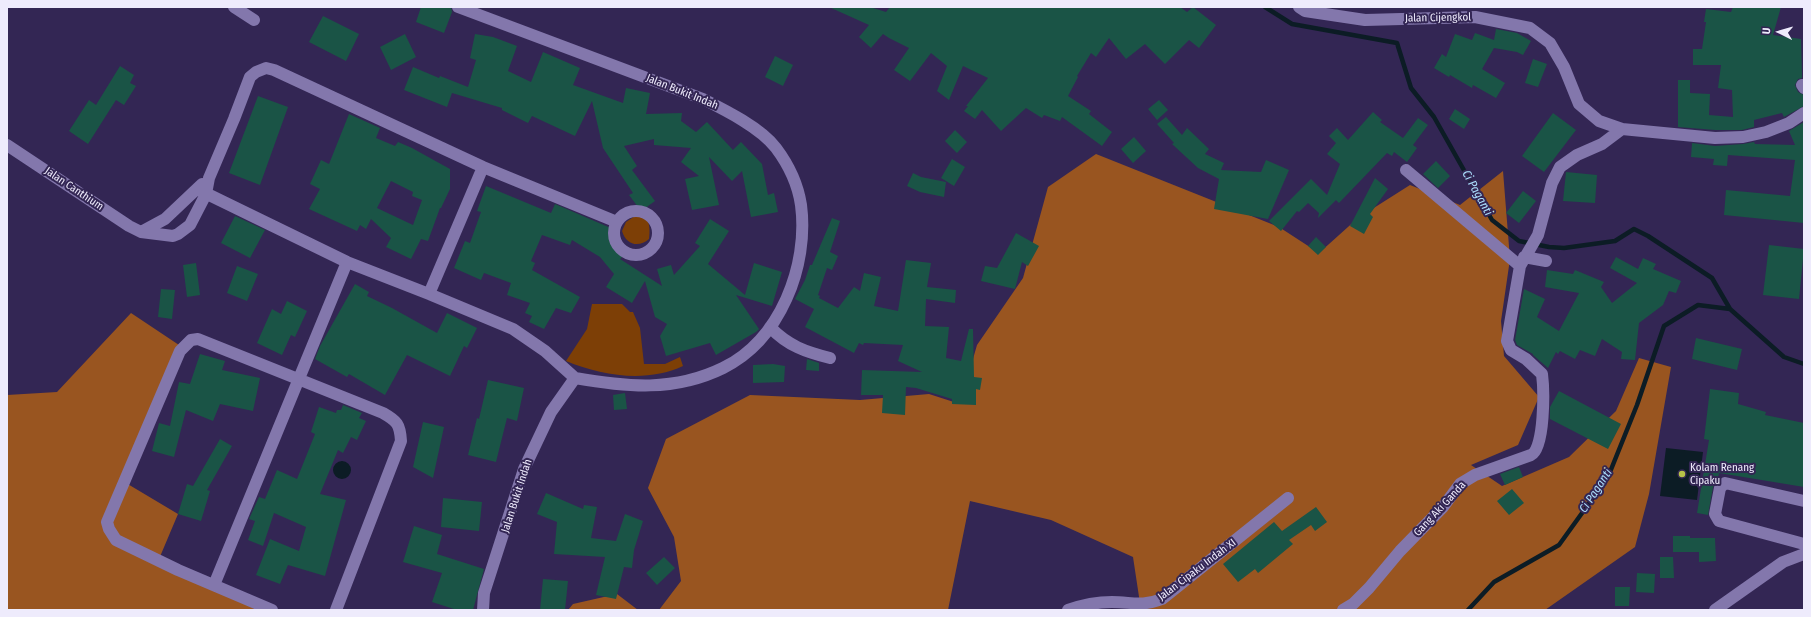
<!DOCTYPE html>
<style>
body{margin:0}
#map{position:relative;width:1811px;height:617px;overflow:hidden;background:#332654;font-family:"Fira Sans Condensed",sans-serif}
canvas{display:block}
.frame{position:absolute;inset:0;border:8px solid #eeebfc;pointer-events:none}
.north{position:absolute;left:1759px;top:12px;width:40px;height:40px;-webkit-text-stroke:3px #332654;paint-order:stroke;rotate:275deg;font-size:11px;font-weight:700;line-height:16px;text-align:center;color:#eeebfc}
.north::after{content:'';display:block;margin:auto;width:14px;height:18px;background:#eeebfc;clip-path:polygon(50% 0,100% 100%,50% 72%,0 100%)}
</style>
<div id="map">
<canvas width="1811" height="617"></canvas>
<div class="frame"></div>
<div class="north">U</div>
</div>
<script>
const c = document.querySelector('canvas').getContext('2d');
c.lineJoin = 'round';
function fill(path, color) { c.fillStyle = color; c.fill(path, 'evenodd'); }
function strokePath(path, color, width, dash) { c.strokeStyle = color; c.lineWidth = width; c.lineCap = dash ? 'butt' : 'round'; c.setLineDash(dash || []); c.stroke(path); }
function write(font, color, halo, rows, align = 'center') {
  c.font = font + ' "Fira Sans Condensed",sans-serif'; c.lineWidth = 4; c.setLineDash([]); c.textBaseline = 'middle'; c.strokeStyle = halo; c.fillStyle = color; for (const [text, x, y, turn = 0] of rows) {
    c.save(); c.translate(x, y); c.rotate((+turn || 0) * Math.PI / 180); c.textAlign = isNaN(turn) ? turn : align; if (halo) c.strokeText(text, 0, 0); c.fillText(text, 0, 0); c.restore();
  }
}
fill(new Path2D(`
 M 635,216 L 646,217 C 650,224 650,231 649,239 C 639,248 626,245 622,231 L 626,222 Z
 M 592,304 L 622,304 L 630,312 L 633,312 L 640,328 L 644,364 L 665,364 L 680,357 L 683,366 C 647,383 602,376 566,361 L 587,329 Z`), '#7d3f06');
fill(new Path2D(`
 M 1096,154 L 1279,227 L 1319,253 L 1358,218 L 1410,185 L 1460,205 L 1503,171 L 1510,259 L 1501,321 L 1504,356 L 1539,397 L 1518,445 L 1471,465 L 1502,486 L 1569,457 L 1616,411 L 1639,358 L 1671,367 L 1649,494 L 1635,547 L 1545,610 L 1141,610 L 1133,557 L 1051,520 L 970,501 L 948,610 L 820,610 L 817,609 L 802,610 L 659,610 L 681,581 L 674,537 L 648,488 L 666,439 L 750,395 L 860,400 L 929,394 L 960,404 L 977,345 L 1023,278 L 1048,187 Z
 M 131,313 L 185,349 L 126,483 L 178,514 L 159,559 L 271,610 L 7,610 L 7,395 L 57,392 Z
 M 617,594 L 638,610 L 568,610 L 573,604 Z`), '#995520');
fill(new Path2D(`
 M 1666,448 L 1703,452 L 1697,500 L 1660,496 Z
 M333 470a9 9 0 1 1 18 0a9 9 0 1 1-18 0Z`), '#0c1c25');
strokePath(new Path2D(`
 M 1265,7 L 1292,24 L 1397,43 L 1411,88 L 1434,117 L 1492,220 L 1519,241 L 1549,247 L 1564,248 L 1615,241 L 1634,229 L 1648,236 L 1712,278 L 1730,309 L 1784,357 L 1804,364
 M 1468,610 L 1494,582 L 1559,545 L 1608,477 L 1637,405 L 1664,326 L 1698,305 L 1730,309`), '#0c1c25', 4.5);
fill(new Path2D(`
 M 421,7 L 451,7 L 452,12 L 444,33 L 416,22 Z
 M 829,7 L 870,7 L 886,12 L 890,7 L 1180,7 L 1187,12 L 1193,7 L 1216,25 L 1199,48 L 1189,40 L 1165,64 L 1145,44 L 1126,59 L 1109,38 L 1096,57 L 1091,53 L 1077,76 L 1078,77 L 1068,96 L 1091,111 L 1089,114 L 1112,132 L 1102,146 L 1062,117 L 1060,121 L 1044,115 L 1042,118 L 1026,108 L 1001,131 L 982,110 L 975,119 L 964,111 L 968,106 L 966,106 L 988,78 L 963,66 L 949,100 L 937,91 L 947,66 L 931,53 L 910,81 L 894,70 L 909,48 L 889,38 L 883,34 L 871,48 L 859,37 L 869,25 Z
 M 1733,7 L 1781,7 L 1773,35 L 1801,39 L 1802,78 L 1798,79 L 1795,85 L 1798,92 L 1804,95 L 1804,106 L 1784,117 L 1782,113 L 1754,120 L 1754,127 L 1742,130 L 1715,130 L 1678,127 L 1678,80 L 1690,80 L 1690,93 L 1710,94 L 1709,115 L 1733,117 L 1732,90 L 1718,88 L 1721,65 L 1693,65 L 1693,49 L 1702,49 L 1706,22 L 1704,22 L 1706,9 L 1731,12 Z
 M 323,16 L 359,34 L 346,61 L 309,42 Z
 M 1496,29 L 1517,33 L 1531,41 L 1523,55 L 1517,52 L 1494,48 L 1482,69 L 1505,83 L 1496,98 L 1473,85 L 1472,88 L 1450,75 L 1449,77 L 1434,68 L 1442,54 L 1446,57 L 1455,34 L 1472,40 L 1475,33 L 1494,40 Z
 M 405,34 L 416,57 L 391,70 L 380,47 Z
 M 475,34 L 493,37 L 517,46 L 508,71 L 531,82 L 543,52 L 580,68 L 573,85 L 623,103 L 626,88 L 650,93 L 646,114 L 682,113 L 681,121 L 696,132 L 707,122 L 733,150 L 741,142 L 762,164 L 768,195 L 774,193 L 778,212 L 751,217 L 742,171 L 732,181 L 709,157 L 719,205 L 692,210 L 685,179 L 699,176 L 681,162 L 691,148 L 654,145 L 654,139 L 624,146 L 637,166 L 632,170 L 655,201 L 641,211 L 629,195 L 633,193 L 603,148 L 592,101 L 575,136 L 532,116 L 528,123 L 502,110 L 502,108 L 452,93 L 447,107 L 404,90 L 413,67 L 439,78 L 440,76 L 468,87 L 476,60 L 470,58 Z
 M 775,56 L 793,65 L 783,86 L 765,77 Z
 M 1533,59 L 1547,64 L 1538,87 L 1525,83 Z
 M 120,66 L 134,75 L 130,83 L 136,86 L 124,105 L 116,100 L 88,144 L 69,131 L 89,100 L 96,105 Z
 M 258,96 L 288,107 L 260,185 L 229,173 Z
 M 1159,100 L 1168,110 L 1157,120 L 1148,109 Z
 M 1455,109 L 1470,119 L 1464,129 L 1449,119 Z
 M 1373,112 L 1382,120 L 1380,122 L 1403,138 L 1418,118 L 1428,125 L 1413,145 L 1417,148 L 1407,162 L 1394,152 L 1392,156 L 1387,153 L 1339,203 L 1336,200 L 1318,218 L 1319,213 L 1308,203 L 1299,212 L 1297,211 L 1281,231 L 1269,221 L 1311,179 L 1327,195 L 1340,164 L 1327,154 L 1336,143 L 1329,136 L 1337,128 L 1348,140 Z
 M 1553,113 L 1576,130 L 1544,172 L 1522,156 Z
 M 349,114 L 380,128 L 376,138 L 395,146 L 398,142 L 412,148 L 450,169 L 450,189 L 441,208 L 440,208 L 428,241 L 421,239 L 411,259 L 386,247 L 391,238 L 371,219 L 366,229 L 360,225 L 357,231 L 309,209 L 320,189 L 310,184 L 321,160 L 329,164 ZM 391,181 L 413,192 L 412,196 L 422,200 L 413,225 L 377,208 Z
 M 1166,117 L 1182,135 L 1187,128 L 1209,149 L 1205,154 L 1224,163 L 1221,170 L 1261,172 L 1266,160 L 1289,170 L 1268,219 L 1214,209 L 1219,179 L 1198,168 L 1172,144 L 1174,143 L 1157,124 Z
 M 1804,122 L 1804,223 L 1724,215 L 1726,190 L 1790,196 L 1795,160 L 1728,155 L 1727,166 L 1713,165 L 1714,159 L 1691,157 L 1692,143 L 1715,146 L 1743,144 L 1754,142 L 1755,144 L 1795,145 L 1789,131 Z
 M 955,130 L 967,142 L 957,153 L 945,141 Z
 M 1134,137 L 1146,151 L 1133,163 L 1121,149 Z
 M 952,159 L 965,167 L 954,186 L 941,178 Z
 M 1436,161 L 1450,176 L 1438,188 L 1423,174 Z
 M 1566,172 L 1597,175 L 1595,203 L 1563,201 Z
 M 913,173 L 921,177 L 946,182 L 944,197 L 920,192 L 907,186 Z
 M 1375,178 L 1388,189 L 1370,214 L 1373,217 L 1364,234 L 1350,226 Z
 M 486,186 L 551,213 L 555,204 L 613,229 L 610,238 L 625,255 L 620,259 L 662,286 L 657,269 L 671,265 L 674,275 L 700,246 L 695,243 L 710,219 L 729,231 L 708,264 L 745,295 L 754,263 L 782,272 L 772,306 L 736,295 L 759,329 L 756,332 L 716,355 L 710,343 L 666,356 L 660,336 L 667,324 L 655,317 L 645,281 L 632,303 L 606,287 L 614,274 L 600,257 L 572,240 L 570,245 L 542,235 L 531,261 L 535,263 L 532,270 L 580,297 L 571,313 L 556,308 L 544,329 L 529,322 L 532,316 L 525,313 L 530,303 L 507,295 L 511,283 L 484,273 L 481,280 L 454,268 L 465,241 L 470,243 L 481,212 L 477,211 Z
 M 1523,191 L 1536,201 L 1519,223 L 1506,213 Z
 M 235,216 L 265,230 L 250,258 L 221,243 Z
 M 832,218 L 840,221 L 830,252 L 838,256 L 832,270 L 827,268 L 818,295 L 820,296 L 819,298 L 838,308 L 854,287 L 860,291 L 864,273 L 881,277 L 874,306 L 898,311 L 906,260 L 931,263 L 927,287 L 956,290 L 955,303 L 926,299 L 925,326 L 949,327 L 946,358 L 961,361 L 969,329 L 973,329 L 974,377 L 982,378 L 980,390 L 976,389 L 976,405 L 952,404 L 952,399 L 916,388 L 906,387 L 905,415 L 882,413 L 883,395 L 861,395 L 862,370 L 922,372 L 898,361 L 903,345 L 864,343 L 863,345 L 859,343 L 854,353 L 805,327 L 814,309 L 795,299 L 805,280 L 810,265 L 812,265 Z
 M 1016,233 L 1039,246 L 1028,266 L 1022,262 L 1015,289 L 981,281 L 985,266 L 997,268 Z
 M 1316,237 L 1326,247 L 1318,255 L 1308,246 Z
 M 1769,245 L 1804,249 L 1799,299 L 1763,295 Z
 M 1616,257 L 1638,269 L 1643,258 L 1656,264 L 1653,269 L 1681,281 L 1676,293 L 1669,291 L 1663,305 L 1639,323 L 1635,360 L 1621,359 L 1622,352 L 1602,339 L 1595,356 L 1580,350 L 1575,359 L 1560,351 L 1558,354 L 1556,352 L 1548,368 L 1533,355 L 1533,354 L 1517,345 L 1515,340 L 1524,289 L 1545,299 L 1537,317 L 1559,331 L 1579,293 L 1545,287 L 1547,270 L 1573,274 L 1575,270 L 1604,282 L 1601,287 L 1612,303 L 1637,283 L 1610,268 Z
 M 196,263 L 200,295 L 187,297 L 183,265 Z
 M 237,266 L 258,274 L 247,301 L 227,293 Z
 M 355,284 L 369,292 L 367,296 L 392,308 L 437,333 L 447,313 L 477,328 L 467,348 L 464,346 L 450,376 L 407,355 L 385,395 L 349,374 L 347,377 L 315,359 L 320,346 Z
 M 161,289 L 175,290 L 172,319 L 158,317 Z
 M 287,301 L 307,311 L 295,337 L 291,335 L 282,355 L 257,343 L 272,309 L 281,314 Z
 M 1696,338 L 1742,349 L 1737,370 L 1692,359 Z
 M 200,354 L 225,361 L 222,370 L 260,378 L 253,411 L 220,404 L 213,421 L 186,410 L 174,457 L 152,451 L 159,423 L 170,426 L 179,382 L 190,384 Z
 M 807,359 L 819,363 L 819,371 L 806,370 Z
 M 773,364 L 785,366 L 784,382 L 753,383 L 753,365 Z
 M 488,380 L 524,388 L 517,421 L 507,418 L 496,462 L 468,455 L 477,418 L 479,419 Z
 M 1710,389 L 1739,393 L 1738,404 L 1766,412 L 1765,415 L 1804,423 L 1804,487 L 1719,473 L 1718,479 L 1713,487 L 1708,515 L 1697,513 L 1709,440 L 1704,439 Z
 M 1559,391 L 1621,424 L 1608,449 L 1550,419 L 1550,407 Z
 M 625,393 L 627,409 L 614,410 L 613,395 Z
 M 343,405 L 362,413 L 359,418 L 366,421 L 357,440 L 351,437 L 343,453 L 338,450 L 320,494 L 346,500 L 325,576 L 288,565 L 280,584 L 256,575 L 270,539 L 299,551 L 306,527 L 274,513 L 263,546 L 248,540 L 255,521 L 249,519 L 259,497 L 265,499 L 277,470 L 297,479 L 315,434 L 311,432 L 319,407 L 336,413 L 337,410 L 341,410 Z
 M 423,422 L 444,427 L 433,478 L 413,467 Z
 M 220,439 L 232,446 L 207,490 L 210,491 L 201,521 L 178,514 L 187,484 L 193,486 Z
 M 1519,467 L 1523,477 L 1505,485 L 1500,474 Z
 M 1512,489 L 1524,503 L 1509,515 L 1497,501 Z
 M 546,493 L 583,509 L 584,505 L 597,507 L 591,538 L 616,541 L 625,514 L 643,521 L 634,550 L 632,568 L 624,567 L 616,599 L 596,595 L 605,557 L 554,554 L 557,522 L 537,514 Z
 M 443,498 L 482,502 L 479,531 L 441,527 Z
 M 1316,507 L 1327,522 L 1315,531 L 1311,525 L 1289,540 L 1293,544 L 1258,573 L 1255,569 L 1238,582 L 1223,564 L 1274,522 L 1282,531 Z
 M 414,526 L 442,535 L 437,554 L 484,569 L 473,610 L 457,610 L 432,602 L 442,573 L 403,562 Z
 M 1673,536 L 1690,536 L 1690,538 L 1715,538 L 1716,561 L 1699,562 L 1699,552 L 1673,552 Z
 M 664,557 L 675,568 L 657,585 L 646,573 Z
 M 1660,557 L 1673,557 L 1674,578 L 1660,578 Z
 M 1637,573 L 1655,574 L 1654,593 L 1636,592 Z
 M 543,579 L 568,581 L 565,610 L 540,610 Z
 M 1615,587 L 1630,587 L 1629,606 L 1615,606 Z`), '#1a5446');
strokePath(new Path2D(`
 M 234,7 L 254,20
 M 458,7 L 703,99 C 725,110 761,128 776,148 C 788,164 798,185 801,205 C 809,266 780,340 723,368 C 674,392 627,387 575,378
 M 1299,7 L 1305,11 L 1365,20 L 1475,17 L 1530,28 L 1550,43 L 1564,67 L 1579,104 L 1599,121 L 1622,129 L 1715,138 L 1743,137 L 1766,132 L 1789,123 L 1804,113
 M 1802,85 L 1804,88
 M 7,145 L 129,226 L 141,232 L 173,236 L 178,234 L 190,225 L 206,194 L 209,178 L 234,119 L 250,77 L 256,72 L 266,68 L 274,70 L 483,167 L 617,222
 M 1406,170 L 1520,266
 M 197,189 L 347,262 L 429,294 L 513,329 L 545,351 L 575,378
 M614 233a22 22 0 1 1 44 0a22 22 0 1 1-44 0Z
 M 141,232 L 165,219 L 202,184
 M 1524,257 L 1546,261
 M 429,294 L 483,167
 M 770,327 C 788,346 806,352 830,358
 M 1804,501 L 1725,483 L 1720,488 L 1715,514 L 1719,521 L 1804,544
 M 214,585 L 347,262
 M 272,610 L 178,570 L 116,540 L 109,529 L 107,522 L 180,351 L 191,340 L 198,339 L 383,413 C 397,421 400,424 401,441 L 336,610
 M 483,610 L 484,593 L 524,469 L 551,412 L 575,378
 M 1068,610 C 1082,605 1097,602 1112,602 C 1132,602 1141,607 1162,599 L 1288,498
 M 1343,610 L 1353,604 L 1369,588 L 1400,551 L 1443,507 L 1460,484 L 1475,475 L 1531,455 C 1545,448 1544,389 1542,374 L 1526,359 L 1511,350 L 1507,341 L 1520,266 L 1538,235 L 1552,183 L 1560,167 L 1577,155 L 1602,144 L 1622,129
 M 1715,610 L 1783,562 L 1804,554`), '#8377ac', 12);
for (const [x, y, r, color] of [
 [1682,474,4,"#b6c148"]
]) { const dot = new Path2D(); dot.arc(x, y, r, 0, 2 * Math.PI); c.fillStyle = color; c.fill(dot); strokePath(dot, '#332654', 1.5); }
write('11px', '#eeebfc', '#332654', [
 ["Jalan Cijengkol",1438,18,-1],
 ["Jalan Bukit Indah",682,92,22],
 ["Jalan Canthium",74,189,34],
 ["Jalan Bukit Indah",517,496,-72],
 ["Gang Aki Ganda",1440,509,-47],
 ["Jalan Cipaku Indah XI",1197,570,-37]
]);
write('11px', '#eeebfc', '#332654', [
 ["Kolam Renang",1690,468],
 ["Cipaku",1690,481]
], 'left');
write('italic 12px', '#ace0fe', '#332654', [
 ["Ci Paganti",1477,193,61],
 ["Ci Paganti",1596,491,-57]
]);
</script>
